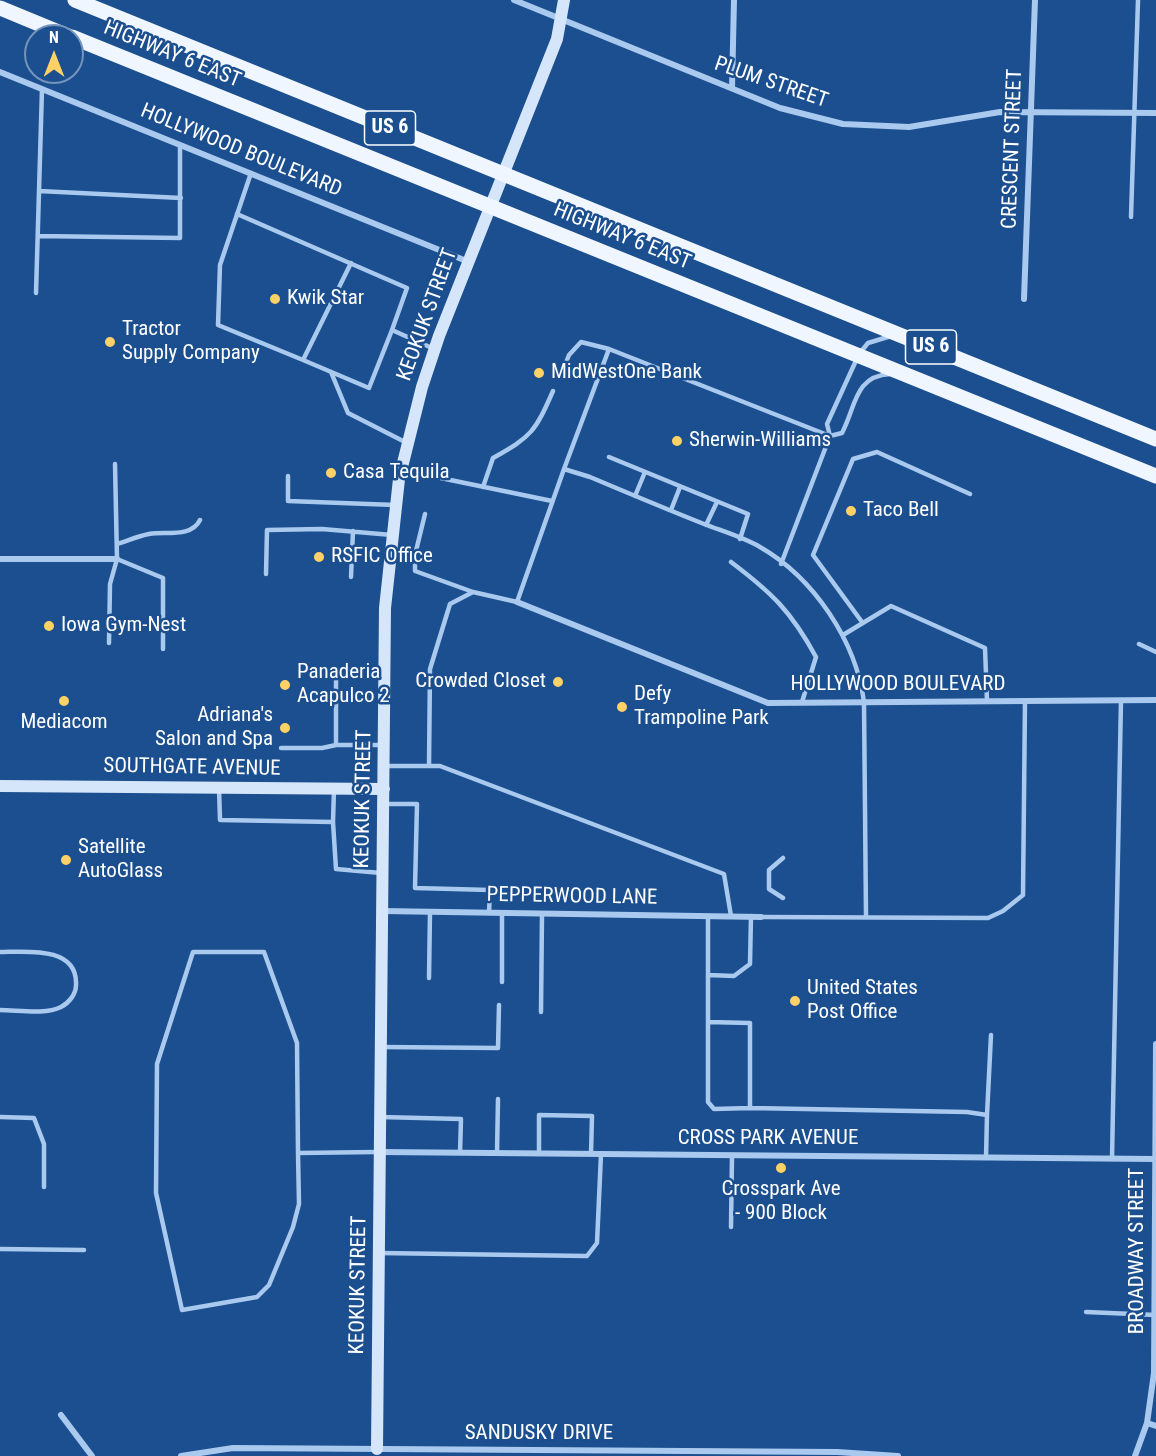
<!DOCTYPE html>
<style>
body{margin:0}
#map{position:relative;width:1156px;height:1456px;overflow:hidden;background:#1b4f8f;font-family:"Roboto Condensed",sans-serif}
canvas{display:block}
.north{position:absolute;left:24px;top:24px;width:60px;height:60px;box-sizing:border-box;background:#1b4f8f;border:2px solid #7695bc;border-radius:50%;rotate:0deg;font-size:16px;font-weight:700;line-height:24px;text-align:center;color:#fff}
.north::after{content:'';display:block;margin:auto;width:21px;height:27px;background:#ffd166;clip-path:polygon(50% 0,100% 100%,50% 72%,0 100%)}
</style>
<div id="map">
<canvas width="1156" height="1456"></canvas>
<div class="north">N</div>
</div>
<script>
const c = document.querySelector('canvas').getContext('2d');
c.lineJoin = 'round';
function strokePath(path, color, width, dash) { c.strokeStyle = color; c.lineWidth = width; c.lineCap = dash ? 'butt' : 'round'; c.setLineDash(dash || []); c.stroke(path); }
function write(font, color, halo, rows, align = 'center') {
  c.font = font + ' "Roboto Condensed",sans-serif'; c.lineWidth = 5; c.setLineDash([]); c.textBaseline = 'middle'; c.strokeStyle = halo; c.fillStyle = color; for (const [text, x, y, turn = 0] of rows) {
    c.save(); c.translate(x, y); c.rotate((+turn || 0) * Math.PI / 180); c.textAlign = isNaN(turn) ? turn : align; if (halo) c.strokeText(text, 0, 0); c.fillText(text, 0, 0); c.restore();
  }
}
strokePath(new Path2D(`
 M 251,173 L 220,265 L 218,325 L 303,360
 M 39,191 L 181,198
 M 237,214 L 407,288 L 392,330 L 432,348
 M 1131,217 L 1138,0
 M 38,236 L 180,238 L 180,145
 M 351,263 L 303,360 L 369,388 L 392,330
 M 36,293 L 42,89
 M 563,370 L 569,355 L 581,342 L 609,349
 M 331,372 L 348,413 L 407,443
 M 609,457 L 748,514 L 740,539
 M 564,469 L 609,349 L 830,436 L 842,433 C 856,407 854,376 890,374
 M 402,470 L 552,501
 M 288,476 L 288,501 L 395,505
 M 483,487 L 493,458 C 532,436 535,432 553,391
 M 635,496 L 645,472
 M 671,510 L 680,487
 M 425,514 L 415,555 L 415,571 L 473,592
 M 706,525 L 717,502
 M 117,544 C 127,541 138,536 149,534 C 166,531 191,538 200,520
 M 117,559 L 163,578 L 163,649
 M 731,562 C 772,593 791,611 816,657 L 802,702
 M 781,564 L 830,436 L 827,424 L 859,354 L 868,343 L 891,336
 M 266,574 L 267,530 L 322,529 L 392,535
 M 351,577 L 353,531
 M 862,622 L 813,555 L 853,459 L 877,452 L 970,494
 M 843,635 L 891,606 L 985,648 L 987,701
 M 109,643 L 110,584 L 117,559 L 115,464
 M 1139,644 L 1156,652
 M 336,679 L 336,745 L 382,745
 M 281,748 L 322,748 L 336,745
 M 384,766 L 440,766 L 724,874 L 731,916
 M 429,766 L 430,669 L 450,604 L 473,592 L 517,602 L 564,469 L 590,477 C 628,493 666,509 704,524 C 722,531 743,537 760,547 C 814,578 856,641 864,702 L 866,916
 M 219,788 L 220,820 L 333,822 L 336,869 L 381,873
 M 384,804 L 417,804 L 415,888 L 490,890 L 489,913
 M 333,822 L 334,789
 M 783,898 L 769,889 L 769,870 L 783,858
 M 761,917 L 988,918 L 1003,911 L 1023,895 L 1025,701
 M 0,952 C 24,952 78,945 76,985 C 76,994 69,1003 61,1007 C 45,1015 18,1010 0,1010
 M 708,975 L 734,976 L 750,964 L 751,916
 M 429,978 L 430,912
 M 502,982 L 502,913
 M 541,1012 L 542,914
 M 708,1022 L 750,1023 L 750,1108 L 714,1109 L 708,1102 C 708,1040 708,978 708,916
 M 381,1047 L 498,1048 L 499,1005
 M 750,1108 L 967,1112 L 987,1115 L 986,1158
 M 987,1115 L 991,1035
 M 0,1117 L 34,1118 L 44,1144 L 44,1187
 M 380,1117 L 461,1119 L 460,1153
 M 298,1153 L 299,1204 L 293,1227 L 269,1285 L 257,1297 L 182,1310 L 156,1193 L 157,1064 L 193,952 L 264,952 L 297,1043 L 298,1153 L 377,1152
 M 497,1153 L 498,1099
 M 539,1154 L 539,1115 L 592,1116 L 591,1154
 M 1112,1159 L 1121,700
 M 731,1227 L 732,1156
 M 0,1249 L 84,1250
 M 379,1253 L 587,1256 L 597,1243 L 601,1154
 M 1086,1312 L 1156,1315`), '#a9c9ee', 4.5);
strokePath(new Path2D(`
 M 514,0 L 780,108 L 843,124 L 909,127 L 1000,112 L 1156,113
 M 0,72 L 469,262
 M 732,88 L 734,0
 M 1024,299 L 1035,0
 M 0,559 L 117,559
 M 517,602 L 768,703 L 1156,700
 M 382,911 L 761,917
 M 380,1152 L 1155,1159
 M 61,1415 L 92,1456
 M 1147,1423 L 1156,1426
 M 181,1456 L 233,1448 L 837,1452 L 898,1456
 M 1135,1456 L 1147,1423 L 1154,1373 L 1156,1044`), '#a9c9ee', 6);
strokePath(new Path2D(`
 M 0,786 L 384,789
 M 377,1449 L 385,608 L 399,479 L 422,387 L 439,336 L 557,39 L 564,0`), '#d6e6fa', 12);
strokePath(new Path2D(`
 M 75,0 L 1156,439
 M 0,8 L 68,36
 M 72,37 L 1156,476`), '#f0f6ff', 15);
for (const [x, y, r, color] of [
 [275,299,6,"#ffd166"],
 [110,342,6,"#ffd166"],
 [539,373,6,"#ffd166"],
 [677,441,6,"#ffd166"],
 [331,473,6,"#ffd166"],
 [851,511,6,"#ffd166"],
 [319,557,6,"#ffd166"],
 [49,626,6,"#ffd166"],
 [558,682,6,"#ffd166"],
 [285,685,6,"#ffd166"],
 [64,701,6,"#ffd166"],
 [622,707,6,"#ffd166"],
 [285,728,6,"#ffd166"],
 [66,860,6,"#ffd166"],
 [795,1001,6,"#ffd166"],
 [781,1168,6,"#ffd166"]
]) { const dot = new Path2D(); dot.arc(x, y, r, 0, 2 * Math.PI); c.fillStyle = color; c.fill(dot); strokePath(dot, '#1b4f8f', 2); }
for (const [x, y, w] of [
 [390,128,51],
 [931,347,51]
]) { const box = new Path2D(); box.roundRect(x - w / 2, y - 17, w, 34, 4.5); c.fillStyle = '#1b4f8f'; c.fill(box); strokePath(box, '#fff', 1.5); }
write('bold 20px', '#fff', null, [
 ["US 6",390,128],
 ["US 6",931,347]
]);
write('21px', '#fff', '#1b4f8f', [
 ["HIGHWAY 6 EAST",172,55,22],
 ["PLUM STREET",771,83,19],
 ["CRESCENT STREET",1013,149,-88],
 ["HOLLYWOOD BOULEVARD",241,151,22],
 ["HIGHWAY 6 EAST",622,237,22],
 ["KEOKUK STREET",428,315,-70],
 ["HOLLYWOOD BOULEVARD",898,685],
 ["SOUTHGATE AVENUE",192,768,1],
 ["KEOKUK STREET",364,799,-89],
 ["PEPPERWOOD LANE",572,897,1],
 ["CROSS PARK AVENUE",768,1139],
 ["BROADWAY STREET",1138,1251,-90],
 ["KEOKUK STREET",359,1285,-89],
 ["SANDUSKY DRIVE",539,1434]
]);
write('21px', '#fff', '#1b4f8f', [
 ["Kwik Star",287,299],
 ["Tractor",122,330],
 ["Supply Company",122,354],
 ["MidWestOne Bank",551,373],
 ["Sherwin-Williams",689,441],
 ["Casa Tequila",343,473],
 ["Taco Bell",863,511],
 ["RSFIC Office",331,557],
 ["Iowa Gym-Nest",61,626],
 ["Panaderia",297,673],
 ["Acapulco 2",297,697],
 ["Crowded Closet",546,682,"right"],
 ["Defy",634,695],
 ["Trampoline Park",634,719],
 ["Adriana's",273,716,"right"],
 ["Salon and Spa",273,740,"right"],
 ["Mediacom",64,723,"center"],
 ["Satellite",78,848],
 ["AutoGlass",78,872],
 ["United States",807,989],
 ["Post Office",807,1013],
 ["Crosspark Ave",781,1190,"center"],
 ["- 900 Block",781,1214,"center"]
], 'left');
</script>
